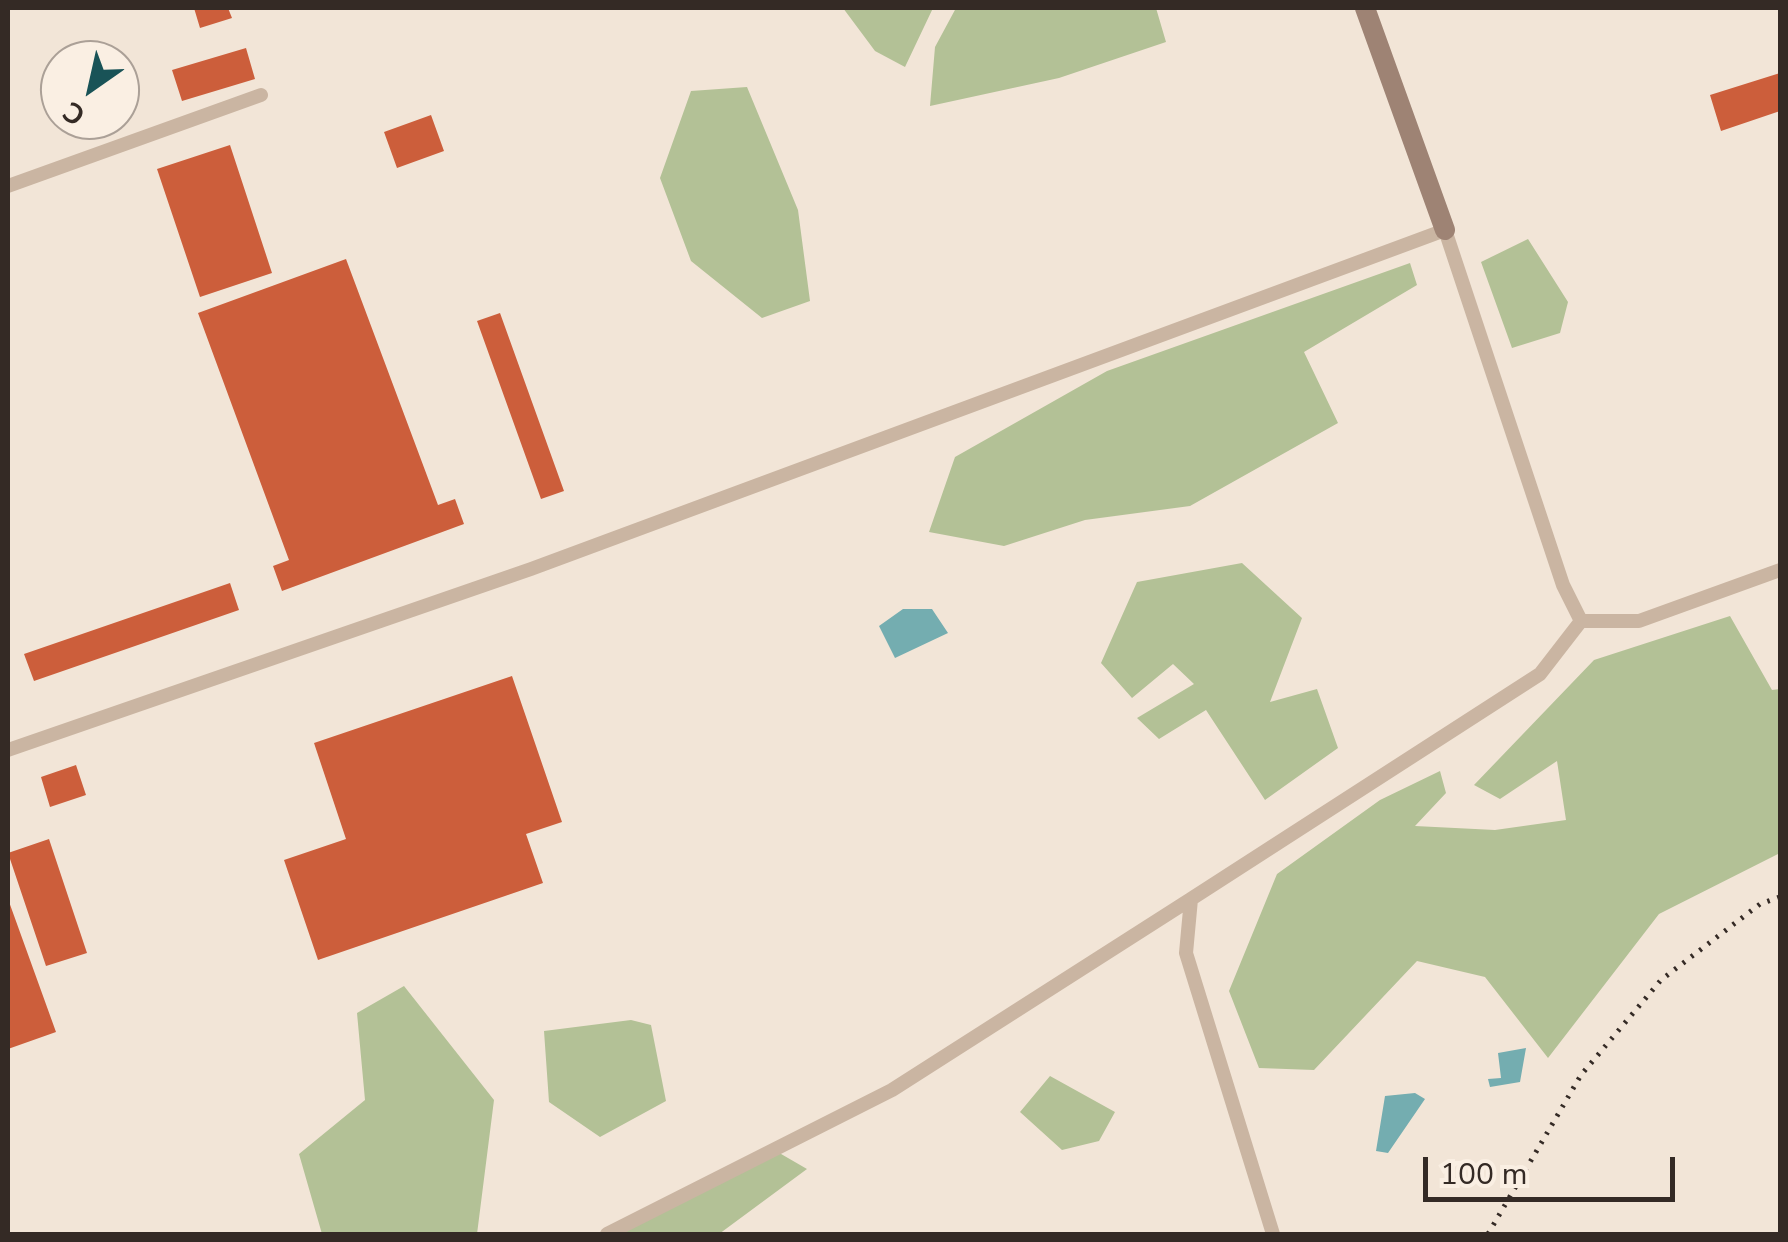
<!DOCTYPE html>
<meta charset="utf-8">
<style>
body{margin:0}
#map{position:relative;width:1788px;height:1242px;overflow:hidden;background:#f2e5d7;font-family:"Nunito Sans",sans-serif}
canvas{display:block}
.frame{position:absolute;inset:0;border:10px solid #342a25;pointer-events:none}
.north{position:absolute;left:40px;top:40px;width:100px;height:100px;box-sizing:border-box;background:#faefe3;border:2px solid #aba097;border-radius:50%;rotate:214deg;font-size:28px;font-weight:700;line-height:40px;text-align:center;color:#342a25}
.north::after{content:'';display:block;margin:auto;width:35px;height:45px;background:#195357;clip-path:polygon(50% 0,100% 100%,50% 72%,0 100%)}
.scale{position:absolute;left:1423px;top:1157px;width:252px;height:45px;box-sizing:border-box;border:5px solid #342a25;border-top:0;padding-left:12px;font-size:30px;line-height:35px;white-space:nowrap;color:#342a25;-webkit-text-stroke:8px #faefe3;paint-order:stroke}
</style>
<div id="map">
<canvas width="1788" height="1242"></canvas>
<div class="frame"></div>
<div class="north">С</div>
<div class="scale">100 m</div>
</div>
<script>
const c = document.querySelector('canvas').getContext('2d');
c.lineJoin = 'round';
function fill(path, color) { c.fillStyle = color; c.fill(path, 'evenodd'); }
function strokePath(path, color, width, dash) { c.strokeStyle = color; c.lineWidth = width; c.lineCap = dash ? 'butt' : 'round'; c.setLineDash(dash || []); c.stroke(path); }
fill(new Path2D(`
 M 843,8 L 933,8 L 905,67 L 875,51 Z
 M 956,8 L 1156,8 L 1166,42 L 1059,78 L 930,106 L 935,47 Z
 M 747,87 L 798,210 L 810,301 L 762,318 L 691,261 L 660,178 L 691,91 Z
 M 1528,239 L 1568,302 L 1560,333 L 1512,348 L 1481,262 Z
 M 1410,263 L 1417,285 L 1304,352 L 1338,423 L 1190,506 L 1085,520 L 1004,546 L 929,532 L 955,457 L 1107,371 Z
 M 1242,563 L 1302,618 L 1270,702 L 1317,689 L 1338,748 L 1265,800 L 1206,710 L 1159,739 L 1137,718 L 1194,684 L 1173,664 L 1132,698 L 1101,663 L 1137,582 Z
 M 1730,616 L 1772,690 L 1780,689 L 1780,853 L 1659,914 L 1548,1058 L 1485,977 L 1417,961 L 1314,1070 L 1259,1068 L 1229,991 L 1277,874 L 1380,800 L 1440,771 L 1446,793 L 1415,826 L 1495,830 L 1566,820 L 1557,761 L 1500,799 L 1474,785 L 1594,660 Z
 M 404,986 L 494,1100 L 477,1234 L 322,1234 L 299,1154 L 365,1100 L 357,1013 Z
 M 631,1020 L 651,1025 L 666,1101 L 600,1137 L 549,1102 L 544,1031 Z
 M 1050,1076 L 1115,1112 L 1099,1141 L 1062,1150 L 1020,1112 Z
 M 769,1147 L 807,1169 L 719,1234 L 615,1234 Z`), '#b3c196');
fill(new Path2D(`
 M 903,609 L 932,609 L 948,633 L 895,658 L 879,626 Z
 M 1526,1048 L 1520,1082 L 1490,1087 L 1488,1079 L 1501,1078 L 1498,1053 Z
 M 1415,1093 L 1425,1099 L 1388,1153 L 1376,1151 L 1385,1096 Z`), '#74adb0');
fill(new Path2D(`
 M 194,8 L 228,8 L 232,18 L 200,28 Z
 M 246,48 L 255,79 L 182,101 L 172,70 Z
 M 1780,73 L 1780,111 L 1721,131 L 1710,95 Z
 M 431,115 L 444,151 L 397,168 L 384,132 Z
 M 230,145 L 272,273 L 200,297 L 157,169 Z
 M 346,259 L 438,505 L 455,499 L 464,524 L 282,591 L 273,566 L 289,560 L 198,313 Z
 M 500,313 L 564,491 L 541,499 L 477,321 Z
 M 230,583 L 239,610 L 34,681 L 24,654 Z
 M 512,676 L 562,822 L 526,834 L 543,883 L 318,960 L 284,860 L 346,839 L 314,743 Z
 M 76,765 L 86,795 L 50,807 L 41,777 Z
 M 49,839 L 87,953 L 46,966 L 8,853 Z
 M 8,899 L 56,1032 L 8,1049 Z`), '#cc5e3b');
strokePath(new Path2D(`
 M 8,186 L 261,95
 M 8,750 L 531,569 L 1445,230 L 1563,585 L 1581,621 L 1639,621 L 1780,570
 M 607,1234 L 892,1090 L 1191,899
 M 1273,1234 L 1186,953 L 1191,899 L 1540,674 L 1581,621`), '#cab5a2', 14);
strokePath(new Path2D(`
 M 1365,8 L 1445,230`), '#9e8374', 20);
strokePath(new Path2D(`
 M 1488,1234 L 1581,1075 L 1661,980 L 1760,904 L 1780,897`), '#342a25', 5, [2.5, 8]);
</script>
